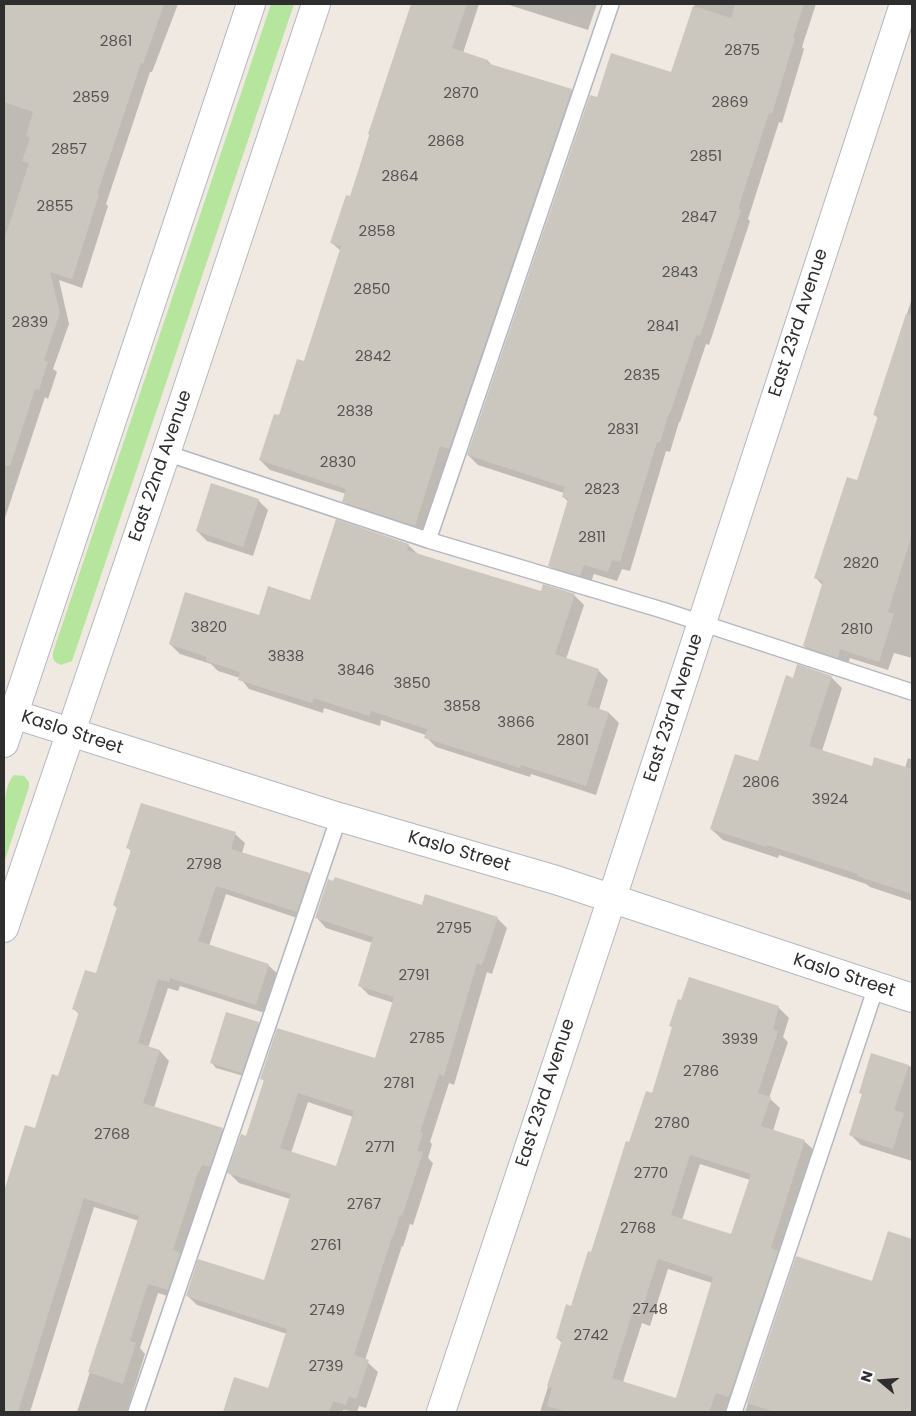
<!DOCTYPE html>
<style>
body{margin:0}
#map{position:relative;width:916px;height:1416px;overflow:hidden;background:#efe9e1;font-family:Poppins,sans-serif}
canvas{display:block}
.frame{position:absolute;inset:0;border:5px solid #2e2e2e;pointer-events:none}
.north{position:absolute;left:856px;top:1356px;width:50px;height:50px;-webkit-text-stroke:4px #fff;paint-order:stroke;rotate:288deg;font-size:14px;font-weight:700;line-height:20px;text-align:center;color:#2e2e2e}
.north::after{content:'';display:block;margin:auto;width:18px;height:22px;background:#2e2e2e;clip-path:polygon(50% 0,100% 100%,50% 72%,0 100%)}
</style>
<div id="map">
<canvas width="916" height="1416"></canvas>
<div class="frame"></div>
<div class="north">N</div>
</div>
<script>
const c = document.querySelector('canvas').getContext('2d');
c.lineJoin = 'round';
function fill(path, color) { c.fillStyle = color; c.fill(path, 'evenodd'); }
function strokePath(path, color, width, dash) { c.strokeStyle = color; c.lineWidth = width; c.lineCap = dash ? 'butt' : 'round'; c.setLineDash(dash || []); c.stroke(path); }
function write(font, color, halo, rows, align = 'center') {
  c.font = font + ' Poppins,sans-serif'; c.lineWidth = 4; c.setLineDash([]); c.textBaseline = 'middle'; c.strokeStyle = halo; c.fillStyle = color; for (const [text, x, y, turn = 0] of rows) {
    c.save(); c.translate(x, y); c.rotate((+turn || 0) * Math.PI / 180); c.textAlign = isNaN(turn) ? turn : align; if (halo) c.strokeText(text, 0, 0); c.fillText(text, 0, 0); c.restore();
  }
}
fill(new Path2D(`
 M 271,4 L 294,4 L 72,661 L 61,665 C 54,662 52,659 53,652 Z
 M 14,775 L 24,776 L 29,782 L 29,787 L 4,863 C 4,843 0,787 14,775 Z`), '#b6e59e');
fill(new Path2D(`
 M 4,4 L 178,4 L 152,72 L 150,72 L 106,204 L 108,206 L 82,288 L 59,280 L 69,324 L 53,369 L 57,372 L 48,399 L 45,397 L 4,521 Z
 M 413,4 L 479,4 L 463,53 L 488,61 L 493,66 L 571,90 L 581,100 L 425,535 L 353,511 L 344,501 L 346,494 L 270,470 L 260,460 L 305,362 L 341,251 L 332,243 L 350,198 L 384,88 Z
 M 506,4 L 597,4 L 588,30 Z
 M 695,4 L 816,4 L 802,47 L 804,49 L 782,123 L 779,122 L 748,219 L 750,221 L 709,345 L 706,344 L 680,422 L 679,422 L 670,452 L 666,451 L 630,571 L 622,569 L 617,581 L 594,574 L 590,585 L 560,576 L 550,566 L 569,502 L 563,497 L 564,493 L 478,465 L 468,455 L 598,99 L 672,73 Z
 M 912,298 L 912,658 L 894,653 L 888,670 L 850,658 L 847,667 L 814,656 L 804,646 L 823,586 L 816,578 L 858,482 L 878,418 L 875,415 Z
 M 258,500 L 268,510 L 253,556 L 207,541 L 197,531 Z
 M 408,545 L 418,554 L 542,593 L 574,595 L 584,605 L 566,659 L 598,670 L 608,680 L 599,710 L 609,713 L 619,723 L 596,795 L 531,774 L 530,777 L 436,747 L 426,737 L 426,735 L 381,720 L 380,726 L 324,708 L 323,713 L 249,689 L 240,678 L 218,671 L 211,664 L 180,654 L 170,644 L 311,601 Z
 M 831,677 L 842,688 L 822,751 L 872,767 L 905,768 L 908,758 L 912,760 L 912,901 L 870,887 L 866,884 L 779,855 L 778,858 L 723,840 L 711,829 L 759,763 L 794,679 Z
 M 235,834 L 245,843 L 242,853 L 309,874 L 319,884 L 306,921 L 226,894 L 209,946 L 268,965 L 278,974 L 265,1013 L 180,986 L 178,991 L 168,988 L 148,1048 L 160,1051 L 169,1061 L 154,1108 L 222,1129 L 232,1139 L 177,1299 L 158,1293 L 140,1348 L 145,1354 L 128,1408 L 132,1412 L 77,1412 L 139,1221 L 94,1207 L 30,1412 L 4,1412 L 4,1192 L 26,1127 L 36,1130 L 59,1077 L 80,1015 L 74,1009 L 97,975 L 118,909 L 114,905 L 131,851 L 128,848 Z
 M 422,907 L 497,918 L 507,928 L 492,974 L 487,972 L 454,1085 L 449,1083 L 430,1142 L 432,1144 L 428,1158 L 433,1163 L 413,1225 L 410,1224 L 403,1247 L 402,1246 L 365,1360 L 378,1372 L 366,1408 L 359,1406 L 357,1412 L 343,1410 L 343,1412 L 224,1412 L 235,1379 L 269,1389 L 287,1334 L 197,1305 L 187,1295 L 265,1282 L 290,1199 L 239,1183 L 229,1173 L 247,1137 L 265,1082 L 261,1078 L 375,1060 L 394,1003 L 369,995 L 359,985 L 372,943 L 326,928 L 316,917 ZM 308,1102 L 353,1117 L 337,1168 L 291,1153 Z
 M 689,979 L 779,1008 L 789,1018 L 783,1037 L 788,1042 L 769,1098 L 780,1108 L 773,1131 L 804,1141 L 815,1151 L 737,1412 L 540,1412 L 562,1343 L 557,1338 L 572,1307 L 630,1144 L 653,1094 L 673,1029 L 671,1026 L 682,1001 ZM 700,1164 L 750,1180 L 732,1236 L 682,1220 ZM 668,1269 L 712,1283 L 676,1399 L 623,1382 L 642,1323 L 650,1326 Z
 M 258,1023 L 263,1028 L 247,1077 L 216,1068 L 212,1063 Z
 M 872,1054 L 912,1067 L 912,1161 L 861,1145 L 851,1135 L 863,1095 L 860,1093 Z
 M 912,1238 L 912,1412 L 745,1412 L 797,1258 L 873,1283 Z`), '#0003');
fill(new Path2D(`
 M 4,4 L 164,4 L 143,64 L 141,63 L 97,194 L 99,195 L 72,279 L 50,272 L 60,313 L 44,360 L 48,362 L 39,390 L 35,389 L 10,466 L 4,466 L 4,240 L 29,163 L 22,161 L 30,138 L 26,136 L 33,112 L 4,102 Z
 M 411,4 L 467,4 L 452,48 L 488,60 L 487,63 L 572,89 L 449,449 L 440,446 L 415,526 L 342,502 L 346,489 L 259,460 L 274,414 L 279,415 L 297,359 L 304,361 L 341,246 L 330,243 L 346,195 L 350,196 L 370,135 L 368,134 Z
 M 735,4 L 804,4 L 793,38 L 795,38 L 772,114 L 769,113 L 738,209 L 741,210 L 700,336 L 696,335 L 670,413 L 669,413 L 660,442 L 657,442 L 620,562 L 612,560 L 608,572 L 584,565 L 580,576 L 548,566 L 568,499 L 562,497 L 565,487 L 467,455 L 590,95 L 597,97 L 611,53 L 671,72 L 693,6 L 731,18 Z
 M 906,314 L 912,315 L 912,534 L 888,612 L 894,614 L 879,662 L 840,649 L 838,658 L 803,646 L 823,581 L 814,578 L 847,477 L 857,480 L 878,416 L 873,415 Z
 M 211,483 L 259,499 L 243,547 L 196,531 Z
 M 336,519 L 409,544 L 407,550 L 425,556 L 541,591 L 543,584 L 575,594 L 555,654 L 599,669 L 587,705 L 609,712 L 586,786 L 521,765 L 520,768 L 424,738 L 427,729 L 371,711 L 369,716 L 314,698 L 312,703 L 238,680 L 240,672 L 206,661 L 207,657 L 169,644 L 185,592 L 259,615 L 268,586 L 310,600 Z
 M 797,664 L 832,676 L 809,746 L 872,766 L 874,757 L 912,769 L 912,894 L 857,876 L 858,874 L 767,845 L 767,847 L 710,829 L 735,754 L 758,761 L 786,675 L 793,678 Z
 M 141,803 L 236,832 L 231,849 L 310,873 L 297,912 L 216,886 L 198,941 L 269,964 L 256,1005 L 170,978 L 169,982 L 158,979 L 138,1043 L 160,1050 L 143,1103 L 223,1128 L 210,1167 L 202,1165 L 199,1172 L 198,1172 L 173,1250 L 180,1253 L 168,1290 L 148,1284 L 130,1341 L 136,1343 L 123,1384 L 88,1372 L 139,1216 L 84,1198 L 18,1412 L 4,1412 L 4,1191 L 25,1125 L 35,1128 L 52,1074 L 58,1076 L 79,1012 L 72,1009 L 85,970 L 96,973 L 117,907 L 113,905 L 131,850 L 126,848 Z
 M 335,877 L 422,905 L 425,894 L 498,917 L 482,965 L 477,963 L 444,1076 L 439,1074 L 420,1132 L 423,1133 L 417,1151 L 423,1152 L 402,1216 L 400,1215 L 393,1237 L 392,1237 L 354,1355 L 369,1360 L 356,1399 L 349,1396 L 346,1405 L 333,1401 L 329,1412 L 223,1412 L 234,1377 L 268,1388 L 287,1329 L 186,1296 L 198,1259 L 264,1280 L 291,1194 L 227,1173 L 241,1134 L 246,1136 L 264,1080 L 260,1079 L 277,1028 L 375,1058 L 394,997 L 358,986 L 373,937 L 315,918 L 328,879 L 333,881 ZM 298,1093 L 354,1111 L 336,1166 L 280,1148 Z
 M 689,977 L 779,1006 L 773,1029 L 778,1031 L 758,1093 L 771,1097 L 761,1126 L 805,1140 L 771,1248 L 778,1251 L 729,1397 L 716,1393 L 709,1412 L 568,1412 L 547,1406 L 552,1388 L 547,1386 L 562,1340 L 556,1338 L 566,1304 L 571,1306 L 588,1251 L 591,1252 L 626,1141 L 629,1142 L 646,1091 L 652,1093 L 672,1027 L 669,1026 L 678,999 L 681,1000 ZM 690,1155 L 751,1174 L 731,1234 L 671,1215 ZM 658,1259 L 713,1277 L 676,1398 L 612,1378 L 632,1314 L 640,1316 Z
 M 226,1012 L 259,1022 L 242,1073 L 210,1063 Z
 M 871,1053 L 909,1065 L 894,1110 L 904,1113 L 893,1149 L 849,1135 L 862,1094 L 859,1093 Z
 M 888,1231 L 912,1239 L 912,1412 L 775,1412 L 747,1403 L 796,1256 L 872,1281 Z`), '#cbc7bf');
const lane = new Path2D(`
 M 166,453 L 428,540 L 662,610 L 912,692
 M 428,540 L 611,4
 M 136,1412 L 339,817
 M 734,1412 L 876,987`);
const street = new Path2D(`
 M 4,711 L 339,817 L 556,880 L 912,998
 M 441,1412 L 612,898 L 904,4`);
const secondary = new Path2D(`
 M 4,743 L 251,4
 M 4,928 L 166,453 L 316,4`);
strokePath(lane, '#b4b7c1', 18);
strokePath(street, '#b4b7c1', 30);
strokePath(secondary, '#b4b7c1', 30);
strokePath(lane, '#fff', 15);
strokePath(street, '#fff', 28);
strokePath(secondary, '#fff', 28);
write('15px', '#555452', null, [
 ["2861",116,42],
 ["2875",742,51],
 ["2870",461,94],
 ["2859",91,98],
 ["2869",730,103],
 ["2868",446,142],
 ["2857",69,150],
 ["2851",706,157],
 ["2864",400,177],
 ["2855",55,207],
 ["2847",699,218],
 ["2858",377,232],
 ["2843",680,273],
 ["2850",372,290],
 ["2839",30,323],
 ["2841",663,327],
 ["2842",373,357],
 ["2835",642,376],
 ["2838",355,412],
 ["2831",623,430],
 ["2830",338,463],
 ["2823",602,490],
 ["2811",592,538],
 ["2820",861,564],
 ["3820",209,628],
 ["2810",857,630],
 ["3838",286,657],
 ["3846",356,671],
 ["3850",412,684],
 ["3858",462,707],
 ["3866",516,723],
 ["2801",573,741],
 ["2806",761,783],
 ["3924",830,800],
 ["2798",204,865],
 ["2795",454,929],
 ["2791",414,976],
 ["2785",427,1039],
 ["3939",740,1040],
 ["2786",701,1072],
 ["2781",399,1084],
 ["2780",672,1124],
 ["2768",112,1135],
 ["2771",380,1148],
 ["2770",651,1174],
 ["2767",364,1205],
 ["2768",638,1229],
 ["2761",326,1246],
 ["2748",650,1310],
 ["2749",327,1311],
 ["2742",591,1336],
 ["2739",326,1367]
]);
write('18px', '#2e2e2e', '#fff', [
 ["East 23rd Avenue",799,323,-72],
 ["East 22nd Avenue",161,466,-71],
 ["East 23rd Avenue",674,708,-72],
 ["Kaslo Street",72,733,18],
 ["Kaslo Street",459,852,16],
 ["Kaslo Street",844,976,18],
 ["East 23rd Avenue",546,1093,-72]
]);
</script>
